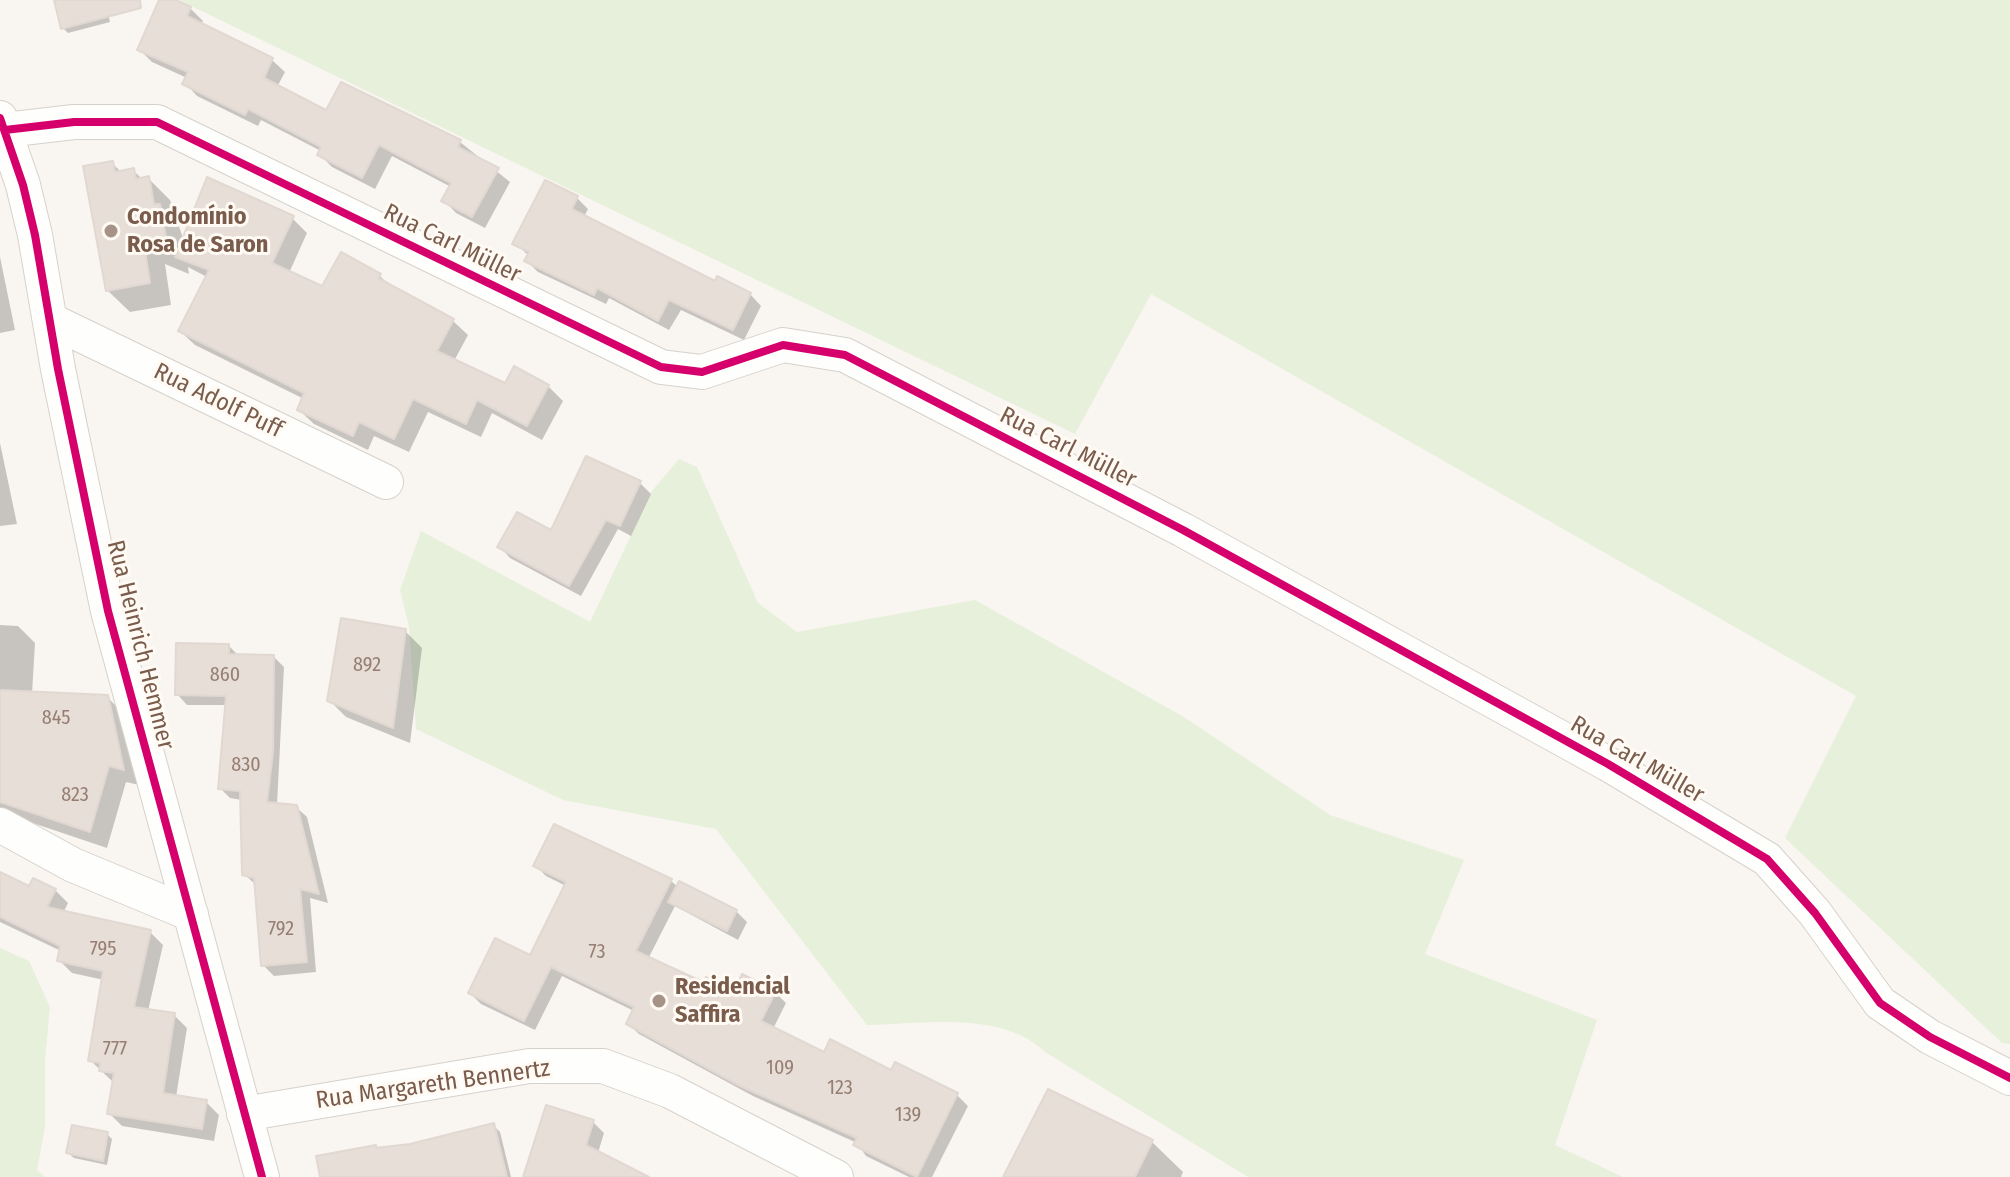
<!DOCTYPE html>
<meta charset="utf-8">
<style>
body{margin:0}
canvas{display:block;background:#f9f5f0}
</style>
<canvas width="2010" height="1177"></canvas>
<script>
const c = document.querySelector('canvas').getContext('2d');
c.lineJoin = 'round';
function fill(path, color) { c.fillStyle = color; c.fill(path, 'evenodd'); }
function strokePath(path, color, width, dash) { c.strokeStyle = color; c.lineWidth = width; c.lineCap = dash ? 'butt' : 'round'; c.setLineDash(dash || []); c.stroke(path); }
function write(font, color, halo, rows, align = 'center') {
  c.font = font + ' "Fira Sans Condensed",sans-serif'; c.lineWidth = 6; c.setLineDash([]); c.textBaseline = 'middle'; c.strokeStyle = halo; c.fillStyle = color; for (const [text, x, y, turn = 0] of rows) {
    c.save(); c.translate(x, y); c.rotate((+turn || 0) * Math.PI / 180); c.textAlign = isNaN(turn) ? turn : align; if (halo) c.strokeText(text, 0, 0); c.fillText(text, 0, 0); c.restore();
  }
}
fill(new Path2D(`
 M 179,0 L 2010,0 L 2010,1044 L 2002,1043 L 1785,838 L 1856,696 L 1151,294 L 1075,434 Z
 M 679,459 L 697,467 L 758,603 L 797,632 L 975,600 L 1184,717 L 1330,815 L 1464,860 L 1425,954 L 1597,1020 L 1555,1145 L 1623,1177 L 1248,1177 L 1045,1052 C 1002,1010 922,1024 867,1025 L 716,829 L 563,800 L 416,729 L 409,627 L 400,590 L 421,531 L 590,622 L 652,491 Z
 M 0,948 L 29,961 L 50,1007 L 45,1060 L 45,1127 L 37,1170 L 45,1177 L 0,1177 Z`), '#e7f0db');
fill(new Path2D(`
 M 56,0 L 105,0 L 110,22 L 68,33 L 63,28 Z
 M 161,0 L 190,8 L 203,21 L 201,25 L 272,60 L 285,72 L 277,87 L 327,112 L 460,142 L 510,182 L 485,228 L 456,213 L 444,200 L 451,187 L 392,156 L 375,189 L 332,167 L 319,154 L 321,151 L 261,120 L 258,126 L 197,96 L 185,83 L 187,78 L 152,62 L 139,49 Z
 M 112,163 L 121,172 L 133,170 L 142,179 L 148,178 L 170,200 L 184,241 L 292,218 L 307,233 L 289,273 L 323,288 L 379,275 L 393,289 L 453,321 L 468,335 L 454,361 L 506,385 L 548,386 L 563,401 L 542,440 L 492,413 L 481,437 L 428,412 L 409,452 L 374,436 L 368,450 L 314,424 L 299,410 L 304,399 L 195,345 L 180,331 L 207,277 L 188,267 L 189,274 L 165,264 L 171,305 L 130,312 L 107,290 Z
 M 577,198 L 588,209 L 584,217 L 716,283 L 750,294 L 761,306 L 744,340 L 681,310 L 669,330 L 609,298 L 606,304 L 538,272 L 527,261 L 529,256 L 515,243 Z
 M 0,257 L 15,330 L 0,333 Z
 M 0,443 L 17,524 L 0,526 Z
 M 640,483 L 651,494 L 631,536 L 618,529 L 581,596 L 510,558 L 499,546 L 552,533 Z
 M 0,625 L 18,626 L 35,643 L 32,694 L 107,697 L 124,714 L 139,785 L 126,782 L 107,848 L 0,812 Z
 M 405,631 L 422,648 L 410,743 L 346,717 L 329,700 Z
 M 229,646 L 239,656 L 274,657 L 284,667 L 277,805 L 296,807 L 307,817 L 328,903 L 310,898 L 316,972 L 274,976 L 263,965 L 257,886 L 244,874 L 242,800 L 230,798 L 220,788 L 227,705 L 187,705 L 177,694 Z
 M 535,865 L 671,881 L 678,887 L 736,911 L 747,922 L 738,940 L 675,906 L 648,959 L 704,985 L 735,993 L 775,992 L 786,1003 L 773,1029 L 824,1055 L 892,1072 L 957,1095 L 968,1106 L 932,1177 L 909,1177 L 866,1156 L 857,1143 L 753,1096 L 639,1034 L 628,1024 L 634,1011 L 562,976 L 535,1030 L 481,1004 L 470,993 L 531,957 L 566,886 L 546,876 Z
 M 0,874 L 30,888 L 55,890 L 68,903 L 63,913 L 150,932 L 163,945 L 148,1011 L 174,1015 L 187,1028 L 176,1097 L 206,1102 L 219,1115 L 214,1141 L 122,1126 L 109,1113 L 114,1083 L 90,1060 L 104,980 L 72,973 L 59,960 L 61,951 L 0,922 Z
 M 1049,1092 L 1152,1142 L 1183,1172 L 1181,1177 L 1015,1177 Z
 M 593,1122 L 604,1133 L 598,1153 L 644,1177 L 525,1177 Z
 M 493,1125 L 500,1132 L 511,1177 L 322,1177 L 375,1147 L 410,1146 Z
 M 107,1134 L 112,1139 L 107,1165 L 74,1158 L 68,1153 Z`), '#0003');
const building = new Path2D(`
 M 54,0 L 140,0 L 141,8 L 61,29 Z
 M 159,0 L 176,0 L 191,7 L 187,16 L 273,58 L 264,78 L 326,110 L 341,82 L 461,140 L 458,147 L 499,168 L 472,217 L 441,201 L 451,183 L 379,145 L 362,178 L 317,155 L 321,147 L 248,109 L 245,115 L 182,84 L 188,72 L 137,50 Z
 M 113,161 L 115,172 L 134,168 L 136,179 L 149,176 L 154,204 L 160,204 L 169,254 L 144,244 L 150,283 L 106,291 L 83,166 Z
 M 207,177 L 294,216 L 272,263 L 322,286 L 341,252 L 381,274 L 378,278 L 454,319 L 437,351 L 505,383 L 514,366 L 549,385 L 527,426 L 477,400 L 466,424 L 413,399 L 394,439 L 359,422 L 353,436 L 297,410 L 304,393 L 178,331 L 209,270 L 175,257 Z
 M 545,180 L 578,196 L 572,209 L 715,281 L 717,276 L 751,293 L 733,330 L 669,300 L 658,321 L 597,288 L 594,295 L 524,261 L 529,252 L 512,244 Z
 M 586,456 L 641,481 L 620,526 L 606,520 L 569,586 L 497,547 L 517,512 L 551,530 Z
 M 341,618 L 406,629 L 393,728 L 327,701 Z
 M 176,643 L 229,644 L 229,654 L 274,655 L 273,752 L 267,802 L 297,805 L 319,894 L 300,889 L 307,962 L 261,966 L 254,878 L 242,875 L 240,791 L 218,789 L 226,696 L 175,695 Z
 M 0,690 L 108,695 L 124,770 L 109,766 L 90,832 L 0,802 Z
 M 554,824 L 672,879 L 636,951 L 703,982 L 706,977 L 734,991 L 742,974 L 776,991 L 761,1021 L 824,1052 L 830,1039 L 891,1070 L 895,1062 L 958,1093 L 917,1177 L 853,1145 L 857,1138 L 740,1086 L 626,1024 L 634,1007 L 551,967 L 524,1021 L 468,993 L 495,938 L 530,955 L 566,882 L 533,866 Z
 M 0,872 L 29,886 L 33,878 L 56,889 L 47,907 L 151,930 L 134,1007 L 175,1013 L 163,1093 L 207,1100 L 202,1129 L 107,1114 L 114,1073 L 99,1071 L 100,1063 L 88,1061 L 103,971 L 57,961 L 60,946 L 0,917 Z
 M 679,881 L 737,910 L 727,931 L 668,902 Z
 M 1048,1089 L 1153,1140 L 1135,1177 L 1003,1177 Z
 M 546,1105 L 594,1120 L 586,1145 L 649,1177 L 523,1177 Z
 M 494,1123 L 507,1177 L 320,1177 L 316,1156 L 376,1145 L 376,1148 L 410,1144 Z
 M 72,1125 L 108,1132 L 103,1161 L 66,1153 Z`);
fill(building, '#e6ded7');
strokePath(building, '#e2d8d2', 2);
const minor = new Path2D(`
 M 0,118 L 23,185 L 35,235 L 58,369 L 108,611 L 262,1177
 M 5,130 L 74,122 L 157,122 L 661,367 L 702,372 L 783,345 L 845,355 L 1183,530 L 1608,764 L 1767,859 L 1815,913 L 1880,1003 L 1930,1037 L 2010,1078
 M 50,320 L 386,482
 M 0,825 L 73,865 L 191,914
 M 244,1114 L 529,1066 L 603,1066 L 670,1091 L 836,1177`);
strokePath(minor, '#d7d1cb', 36);
strokePath(minor, '#fefefd', 34);
strokePath(new Path2D(`
 M 0,118 L 23,185 L 35,235 L 58,369 L 108,611 L 262,1177
 M 5,130 L 74,122 L 157,122 L 661,367 L 702,372 L 783,345 L 845,355 L 1183,530 L 1608,764 L 1767,859 L 1815,913 L 1880,1003 L 1930,1037 L 2010,1078`), '#d6006c', 8);
for (const [x, y, r, color] of [
 [111,231,8,"#a69286"],
 [659,1001,8,"#a69286"]
]) { const dot = new Path2D(); dot.arc(x, y, r, 0, 2 * Math.PI); c.fillStyle = color; c.fill(dot); strokePath(dot, '#fffaf3', 3); }
write('20px', '#977e72', null, [
 ["892",367,665],
 ["860",225,675],
 ["845",56,718],
 ["830",246,765],
 ["823",75,795],
 ["792",281,929],
 ["795",103,949],
 ["73",597,952],
 ["777",115,1049],
 ["109",780,1068],
 ["123",840,1088],
 ["139",908,1115]
]);
write('bold 24px', '#7a5c4d', '#fffaf3', [
 ["Condomínio",127,217],
 ["Rosa de Saron",127,245],
 ["Residencial",675,987],
 ["Saffira",675,1015]
], 'left');
write('24px', '#7a5c4d', '#fffaf3', [
 ["Rua Carl Müller",452,244,26],
 ["Rua Adolf Puff",218,401,26],
 ["Rua Carl Müller",1068,448,27],
 ["Rua Heinrich Hemmer",140,645,76],
 ["Rua Carl Müller",1637,760,30],
 ["Rua Margareth Bennertz",433,1085,-8]
]);
</script>
